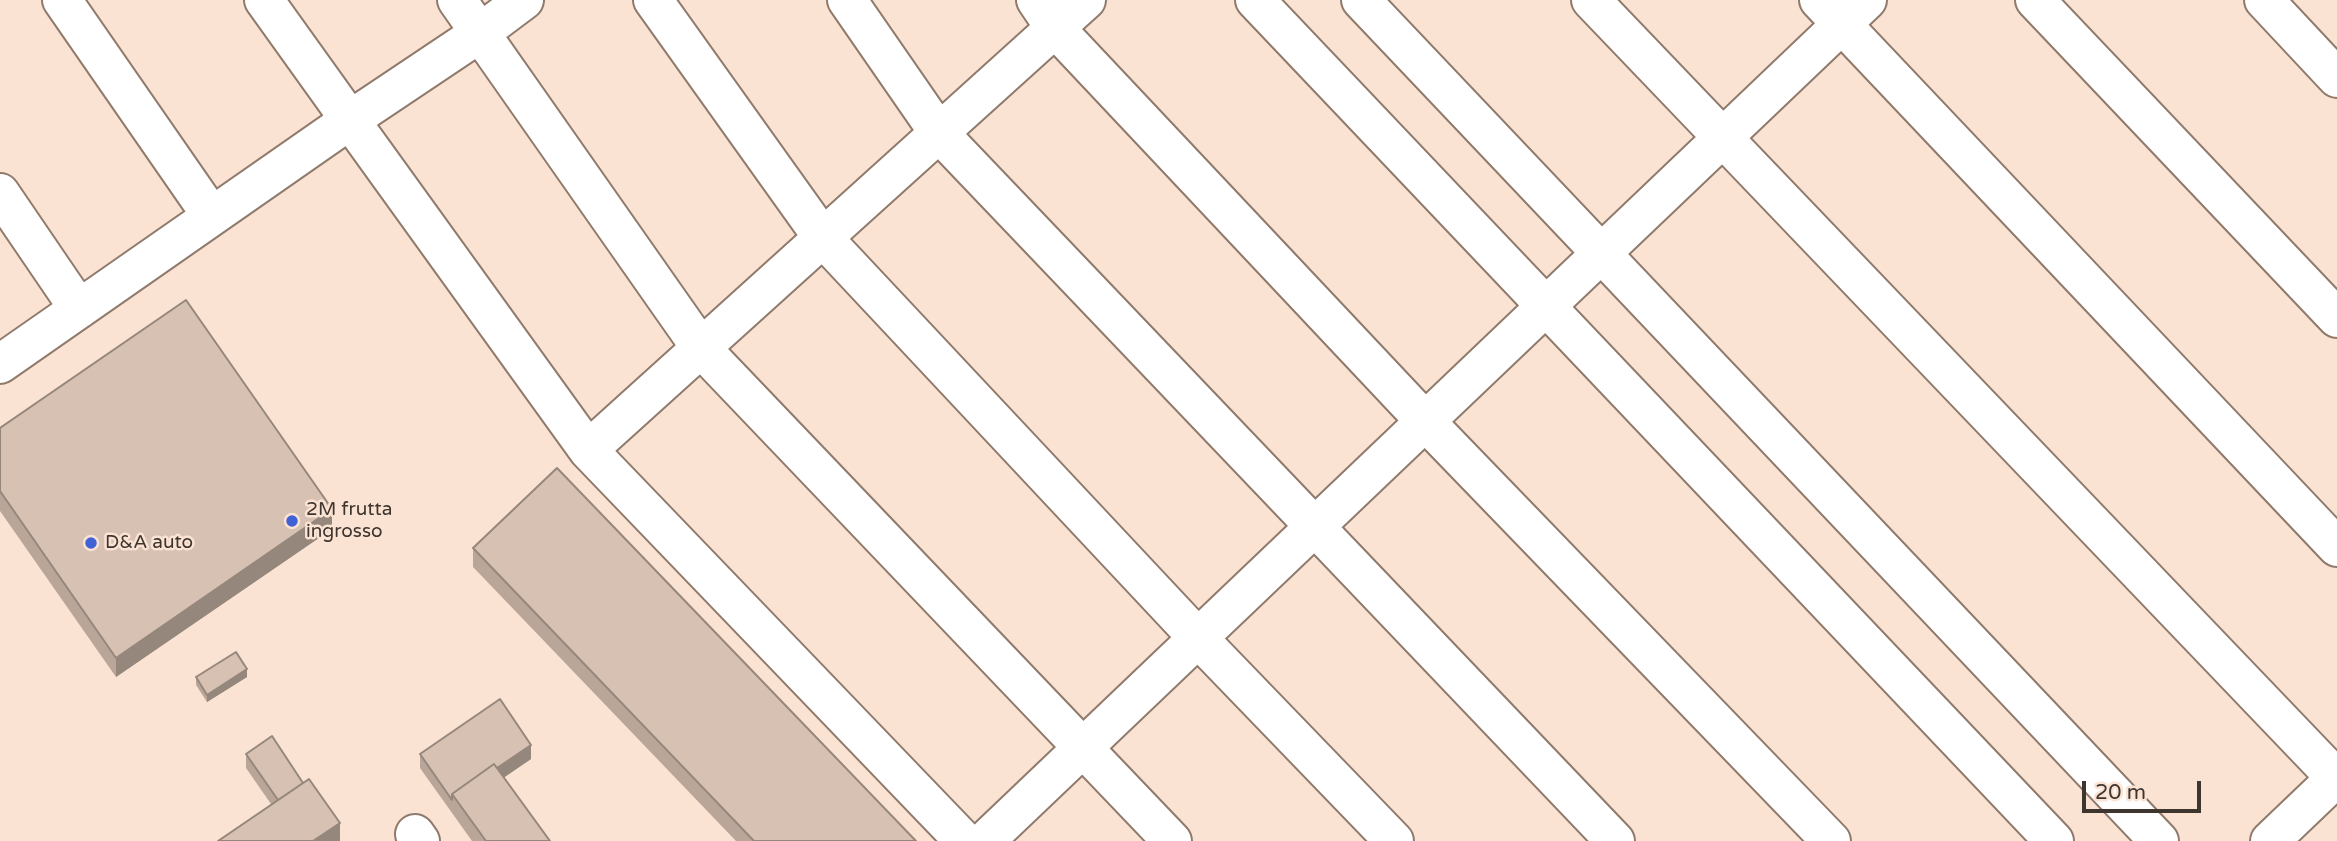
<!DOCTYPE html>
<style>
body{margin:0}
#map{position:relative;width:2337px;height:841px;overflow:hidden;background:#fbe3d4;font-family:"Varela Round",sans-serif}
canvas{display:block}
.scale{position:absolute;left:2082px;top:781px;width:119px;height:32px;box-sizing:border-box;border:4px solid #3e352f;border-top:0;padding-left:9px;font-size:21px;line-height:24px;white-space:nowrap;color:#3e352f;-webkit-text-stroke:5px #fbe3d4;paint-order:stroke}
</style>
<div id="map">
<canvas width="2337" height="841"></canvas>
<div class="scale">20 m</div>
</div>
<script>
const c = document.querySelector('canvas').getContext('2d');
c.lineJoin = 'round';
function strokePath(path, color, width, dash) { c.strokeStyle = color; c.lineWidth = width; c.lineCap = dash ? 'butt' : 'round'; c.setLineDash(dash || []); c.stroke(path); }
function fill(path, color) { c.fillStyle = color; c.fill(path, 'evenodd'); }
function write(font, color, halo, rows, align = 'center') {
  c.font = font + ' "Varela Round",sans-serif'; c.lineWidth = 5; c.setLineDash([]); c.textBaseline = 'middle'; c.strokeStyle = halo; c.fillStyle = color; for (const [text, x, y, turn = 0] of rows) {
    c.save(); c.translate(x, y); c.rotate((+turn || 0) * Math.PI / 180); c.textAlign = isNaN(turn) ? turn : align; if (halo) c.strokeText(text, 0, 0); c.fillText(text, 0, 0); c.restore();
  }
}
const minor = new Path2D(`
 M 62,0 L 211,215
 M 264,0 L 350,120 L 480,33 L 524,0
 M 457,0 L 701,348 L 1172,841
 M 653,0 L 823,238 L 1198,638 L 1394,841
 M 847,0 L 939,133 L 1615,841
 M 1036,0 L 1055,28 L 1425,421 L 1831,841
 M 1255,0 L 2054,841
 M 1361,0 L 2159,841
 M 1591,0 L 2337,779
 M 1819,0 L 2337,547
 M 2035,0 L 2337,318
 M 2264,0 L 2337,78
 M 0,193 L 79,309
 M 0,364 L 350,120 L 588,450 L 964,841
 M 588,450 L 1086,0
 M 415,834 L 420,841
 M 985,841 L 1867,0
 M 2270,841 L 2337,777`);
strokePath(minor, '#8f7a6c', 42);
strokePath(minor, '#fff', 38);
fill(new Path2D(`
 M 0,428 L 332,529 L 116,677 L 0,511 Z
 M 473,548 L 916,841 L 736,841 L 473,567 Z
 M 196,677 L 247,677 L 207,702 L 196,685 Z
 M 246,754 L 340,841 L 271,804 L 246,768 Z
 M 420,754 L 531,759 L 504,777 L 550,841 L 472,841 L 420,768 Z`), '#b9a699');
fill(new Path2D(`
 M 332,509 L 332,529 L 116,677 L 116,658 Z
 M 247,669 L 247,677 L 207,702 L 207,695 Z
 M 531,745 L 531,759 L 461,807 L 455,798 Z
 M 340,823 L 340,841 L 313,841 Z`), '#96877d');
const building = new Path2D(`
 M 186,300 L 332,509 L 116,658 L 0,491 L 0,428 Z
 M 557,468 L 916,841 L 754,841 L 473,548 Z
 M 236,652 L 247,669 L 207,695 L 196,677 Z
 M 500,699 L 531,745 L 497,768 L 494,764 L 452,794 L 452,800 L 420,754 Z
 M 272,736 L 303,783 L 278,800 L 246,754 Z
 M 494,764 L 550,841 L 486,841 L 452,794 Z
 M 309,779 L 340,823 L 313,841 L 218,841 Z`);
fill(building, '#d7c1b2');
strokePath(building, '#96877d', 2);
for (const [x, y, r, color] of [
 [292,521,7,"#4162d4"],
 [91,543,7,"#4162d4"]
]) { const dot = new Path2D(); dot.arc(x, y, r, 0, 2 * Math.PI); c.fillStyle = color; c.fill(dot); strokePath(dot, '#fbe3d4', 2.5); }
write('19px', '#3e352f', '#fbe3d4', [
 ["2M frutta",306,510],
 ["ingrosso",306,532],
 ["D&A auto",105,543]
], 'left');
</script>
